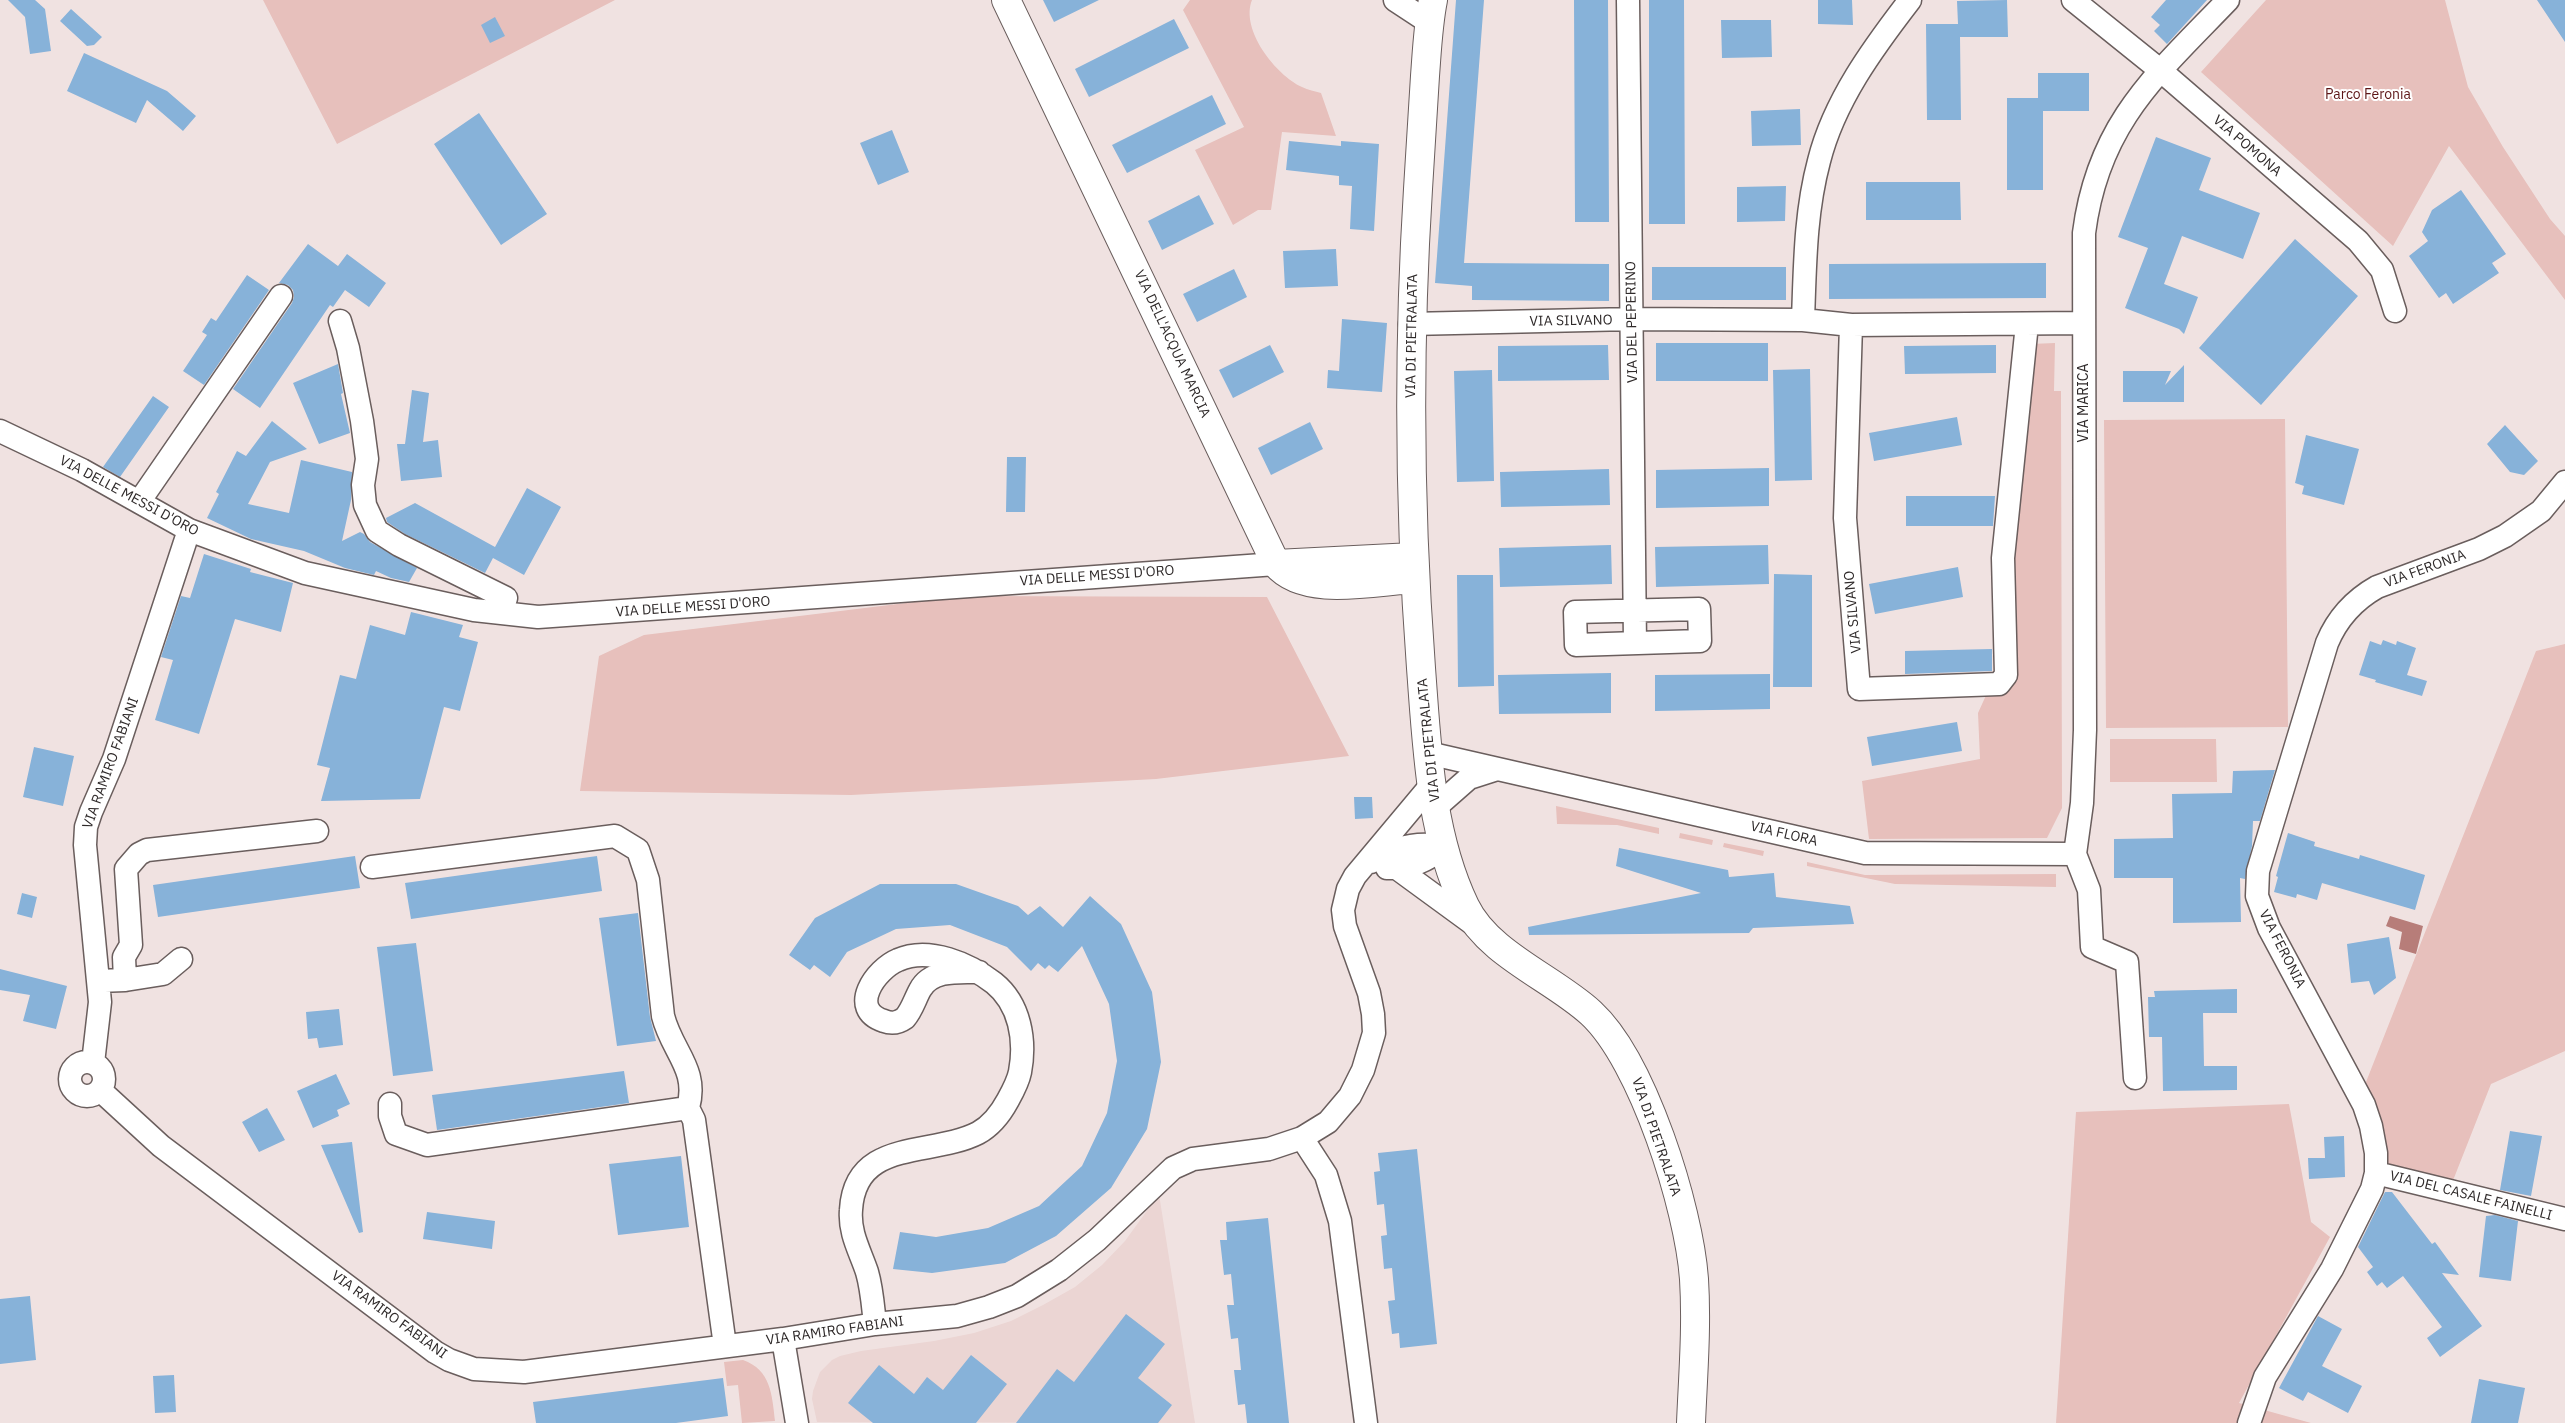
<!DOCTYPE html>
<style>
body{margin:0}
canvas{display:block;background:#f0e2e1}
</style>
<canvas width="2565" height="1423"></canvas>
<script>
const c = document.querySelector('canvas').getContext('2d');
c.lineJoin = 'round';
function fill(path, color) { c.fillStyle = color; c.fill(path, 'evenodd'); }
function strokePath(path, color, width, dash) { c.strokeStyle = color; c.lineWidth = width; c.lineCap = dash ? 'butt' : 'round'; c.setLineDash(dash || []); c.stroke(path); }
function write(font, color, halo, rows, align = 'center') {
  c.font = font + ' "IBM Plex Sans",sans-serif'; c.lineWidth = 4; c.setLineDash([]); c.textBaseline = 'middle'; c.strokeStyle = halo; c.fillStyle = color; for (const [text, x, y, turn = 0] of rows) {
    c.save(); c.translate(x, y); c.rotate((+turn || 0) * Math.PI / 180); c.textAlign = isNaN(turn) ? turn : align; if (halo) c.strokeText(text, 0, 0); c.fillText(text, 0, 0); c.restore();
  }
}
fill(new Path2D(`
 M 1159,1194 L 1195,1423 L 817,1422 L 812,1399 L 813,1391 L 820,1372 L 832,1360 L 840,1356 L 861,1351 L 934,1341 L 974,1333 L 1011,1321 L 1043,1305 L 1075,1287 L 1102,1265 L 1125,1241 Z`), '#ebd5d3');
fill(new Path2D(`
 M 263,0 L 615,0 L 337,144 Z
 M 1190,0 L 1252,0 C 1240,30 1276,75 1302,87 C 1308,90 1315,91 1321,93 L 1336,136 L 1282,132 L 1271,210 L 1258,210 L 1233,225 L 1195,150 L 1244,127 L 1183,10 Z
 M 2266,0 L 2445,0 L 2468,87 L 2503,147 L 2550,219 L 2565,236 L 2565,300 L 2449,146 L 2393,246 L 2201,72 Z
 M 2055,343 L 2054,391 L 2061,391 L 2062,808 L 2047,838 L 1869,839 L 1862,781 L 1980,759 L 1978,713 L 1988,691 L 2009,688 L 2012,552 L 2031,344 Z
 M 2285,419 L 2288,727 L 2106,728 L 2104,420 Z
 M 963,596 L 1267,597 L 1349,756 L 1156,779 L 851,795 L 580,791 L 599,656 L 644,635 Z
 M 2565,644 L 2565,1051 L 2491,1084 L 2452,1183 L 2386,1168 L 2366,1082 L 2536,651 Z
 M 2110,739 L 2216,739 L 2217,782 L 2110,782 Z
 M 1556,806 L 1659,828 L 1659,834 L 1617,825 L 1557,824 Z
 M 1680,833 L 1713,840 L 1712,845 L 1679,838 Z
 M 1724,843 L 1764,851 L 1763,856 L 1723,847 Z
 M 1807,862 L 1865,875 L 2056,874 L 2056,887 L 1895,884 L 1807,866 Z
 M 2289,1104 L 2311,1222 L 2330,1237 L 2239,1403 L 2311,1423 L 2056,1423 L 2076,1112 Z
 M 743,1360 C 771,1370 772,1395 775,1421 L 742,1423 L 738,1385 L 727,1386 L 724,1362 Z`), '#e7c0bc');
fill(new Path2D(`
 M 2390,916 L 2423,926 L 2416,954 L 2399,949 L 2402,932 L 2386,926 Z`), '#b77d79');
fill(new Path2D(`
 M 8,0 L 35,0 L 45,9 L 51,51 L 30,54 L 25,17 Z
 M 1043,0 L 1099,0 L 1054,22 Z
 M 1456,0 L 1484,0 L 1464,263 L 1609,264 L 1609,301 L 1472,300 L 1472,286 L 1435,283 Z
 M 1574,0 L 1608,0 L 1609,222 L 1575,222 Z
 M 1649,0 L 1684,0 L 1685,224 L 1649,224 Z
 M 1818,0 L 1852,0 L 1853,25 L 1818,24 Z
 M 2007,0 L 2008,37 L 1960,37 L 1961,120 L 1927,120 L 1926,24 L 1958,24 L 1957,1 Z
 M 2166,0 L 2207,0 L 2167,44 L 2154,31 L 2160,25 L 2151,17 Z
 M 2537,0 L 2565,0 L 2565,42 Z
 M 71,9 L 102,37 L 94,45 L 87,46 L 60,21 Z
 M 495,17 L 505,36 L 490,43 L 481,25 Z
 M 1174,19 L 1189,48 L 1089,97 L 1075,69 Z
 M 1721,20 L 1771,20 L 1772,57 L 1722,58 Z
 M 84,53 L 167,91 L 196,116 L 183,131 L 147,100 L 136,123 L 67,91 Z
 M 2038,73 L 2089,73 L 2089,111 L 2043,111 L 2043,190 L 2007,190 L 2007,98 L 2038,98 Z
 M 1212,95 L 1226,124 L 1127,173 L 1112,145 Z
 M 1800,109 L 1801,145 L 1752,146 L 1751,111 Z
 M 479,113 L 547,214 L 501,245 L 434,144 Z
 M 892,130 L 909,172 L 878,185 L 860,143 Z
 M 2156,137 L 2211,158 L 2199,190 L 2260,213 L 2243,259 L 2182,236 L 2164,284 L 2198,297 L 2184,334 L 2179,329 L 2125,308 L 2148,248 L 2118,237 Z
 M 1289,141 L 1341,146 L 1341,141 L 1379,144 L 1374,231 L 1350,229 L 1352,186 L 1339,185 L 1339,176 L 1286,170 Z
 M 1866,182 L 1960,182 L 1961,220 L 1866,220 Z
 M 1786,186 L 1785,221 L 1737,222 L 1737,187 Z
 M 2461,190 L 2506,254 L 2492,263 L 2499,273 L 2453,304 L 2446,293 L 2439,298 L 2409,256 L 2428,241 L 2422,232 L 2432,210 Z
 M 1199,195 L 1214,224 L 1162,250 L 1148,221 Z
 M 2295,239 L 2358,296 L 2261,405 L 2199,348 Z
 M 308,244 L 338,266 L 347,254 L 386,283 L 369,307 L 345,290 L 333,307 L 330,305 L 260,408 L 233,389 L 292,303 L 294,297 L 293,290 L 288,285 L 279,283 Z
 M 1336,249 L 1338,286 L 1285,288 L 1283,251 Z
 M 2046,263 L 2046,298 L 1829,299 L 1829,264 Z
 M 1652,267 L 1786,267 L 1786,300 L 1652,300 Z
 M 1234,269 L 1247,297 L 1197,322 L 1183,294 Z
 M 247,275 L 269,290 L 204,385 L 183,371 L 207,335 L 202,332 L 211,318 L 216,321 Z
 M 1342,319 L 1387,323 L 1382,392 L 1327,388 L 1328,370 L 1339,371 Z
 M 1656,343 L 1768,343 L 1768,381 L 1656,381 Z
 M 1270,345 L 1284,372 L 1233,398 L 1219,370 Z
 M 1608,345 L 1609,380 L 1498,381 L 1498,346 Z
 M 1996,345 L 1996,373 L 1905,374 L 1904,346 Z
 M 338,364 L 343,393 L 341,394 L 350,433 L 319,444 L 293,383 Z
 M 2184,365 L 2184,402 L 2123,402 L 2123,371 L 2171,371 L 2165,385 Z
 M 1810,369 L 1812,480 L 1775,481 L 1773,370 Z
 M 1492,370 L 1494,481 L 1457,482 L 1454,371 Z
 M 412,390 L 429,393 L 423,442 L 438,440 L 442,477 L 401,481 L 397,444 L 405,444 Z
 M 153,396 L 169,407 L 120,477 L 103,467 Z
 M 1957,417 L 1962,445 L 1874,461 L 1869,433 Z
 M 272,421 L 307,449 L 270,462 L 248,504 L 289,513 L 301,460 L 352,472 L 351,500 L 342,541 L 360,532 L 364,534 L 370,542 L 417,568 L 409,582 L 391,578 L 376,571 L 374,575 L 345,568 L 304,551 L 251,539 L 207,518 L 219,494 L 216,492 L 237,451 L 246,456 Z
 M 1310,422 L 1323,449 L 1271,475 L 1258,448 Z
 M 2505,425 L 2538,461 L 2524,475 L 2510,472 L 2487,444 Z
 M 2306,435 L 2359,449 L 2344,505 L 2302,494 L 2304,486 L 2295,483 Z
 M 1007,457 L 1026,457 L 1025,512 L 1006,512 Z
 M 1769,468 L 1769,506 L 1656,508 L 1656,470 Z
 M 1609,469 L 1610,505 L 1501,507 L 1500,472 Z
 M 527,488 L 561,507 L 524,575 L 493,558 L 485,573 L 405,534 L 387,522 L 386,518 L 415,503 L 495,547 Z
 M 1906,496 L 1995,496 L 1993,526 L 1906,526 Z
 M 1611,545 L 1612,584 L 1500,587 L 1499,548 Z
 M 1768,545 L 1769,584 L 1656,587 L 1655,547 Z
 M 204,554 L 251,569 L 250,572 L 293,583 L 281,632 L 235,619 L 199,734 L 155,720 L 173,660 L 161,657 L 181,596 L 190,598 Z
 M 1958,567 L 1963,597 L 1875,614 L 1869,584 Z
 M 1774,574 L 1812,575 L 1812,687 L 1773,687 Z
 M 1457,575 L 1493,575 L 1494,686 L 1458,687 Z
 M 411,612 L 463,625 L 459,637 L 478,642 L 460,711 L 444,707 L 420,799 L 321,801 L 330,768 L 317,765 L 340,675 L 356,679 L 370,625 L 405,635 Z
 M 2383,640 L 2396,645 L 2397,641 L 2416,648 L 2407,675 L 2427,681 L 2422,696 L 2375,682 L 2376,680 L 2359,675 L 2370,641 L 2381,645 Z
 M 1992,649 L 1992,671 L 1905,674 L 1905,651 Z
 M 1611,673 L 1611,713 L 1499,714 L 1498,675 Z
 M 1770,674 L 1770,709 L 1655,711 L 1655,675 Z
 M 1957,722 L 1962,751 L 1872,766 L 1867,737 Z
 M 34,747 L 74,756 L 63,806 L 23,797 Z
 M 2275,770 L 2260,821 L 2253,821 L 2252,846 L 2245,879 L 2240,878 L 2241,922 L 2173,923 L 2173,878 L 2114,878 L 2114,839 L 2173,838 L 2172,794 L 2232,793 L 2233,771 Z
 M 1354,797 L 1372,797 L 1373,818 L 1355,819 Z
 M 2288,833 L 2315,842 L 2314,846 L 2359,859 L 2360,855 L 2425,875 L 2415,910 L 2322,883 L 2317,900 L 2297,894 L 2296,898 L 2274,892 L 2278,877 L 2276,876 Z
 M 1619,848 L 1728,870 L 1729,877 L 1774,873 L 1776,897 L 1850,906 L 1854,924 L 1753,928 L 1749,933 L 1529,935 L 1528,927 L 1701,893 L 1616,866 Z
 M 355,856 L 360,888 L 158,917 L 153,885 Z
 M 597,856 L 602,891 L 411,919 L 405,883 Z
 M 880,884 L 956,884 L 1018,906 L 1028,915 L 1040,906 L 1063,927 L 1090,896 L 1121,924 L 1152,992 L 1161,1062 L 1147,1129 L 1111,1188 L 1056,1236 L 1005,1263 L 932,1273 L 893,1269 L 900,1232 L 936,1237 L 988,1228 L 1039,1206 L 1082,1166 L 1107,1113 L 1117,1061 L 1109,1004 L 1082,946 L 1058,972 L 1049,965 L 1045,969 L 1038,963 L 1031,971 L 1007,947 L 950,925 L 896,929 L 847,952 L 830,977 L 814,965 L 810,970 L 789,955 L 815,918 Z
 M 22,893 L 37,897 L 32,918 L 17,914 Z
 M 638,913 L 650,1017 L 656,1041 L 617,1046 L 599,918 Z
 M 2389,937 L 2396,978 L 2374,995 L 2369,981 L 2351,983 L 2347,944 Z
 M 416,943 L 433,1071 L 393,1076 L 377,947 Z
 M 0,969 L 67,986 L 56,1029 L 23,1021 L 30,995 L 0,990 Z
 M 2237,989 L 2237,1013 L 2203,1013 L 2204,1066 L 2237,1066 L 2237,1090 L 2163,1091 L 2162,1037 L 2149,1037 L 2148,997 L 2155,997 L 2154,991 Z
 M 339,1009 L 343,1045 L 319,1048 L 317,1038 L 308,1039 L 306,1012 Z
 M 624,1071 L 629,1103 L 437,1130 L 432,1095 Z
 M 336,1074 L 350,1104 L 337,1110 L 339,1116 L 313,1128 L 297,1091 Z
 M 267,1108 L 285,1140 L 259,1152 L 242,1122 Z
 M 2510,1131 L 2542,1136 L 2531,1196 L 2500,1190 Z
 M 2344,1136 L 2345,1177 L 2309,1179 L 2308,1158 L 2325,1158 L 2324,1137 Z
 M 352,1142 L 363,1232 L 359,1233 L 321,1145 Z
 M 1417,1149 L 1437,1344 L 1400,1348 L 1399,1333 L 1392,1334 L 1388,1301 L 1395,1300 L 1392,1268 L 1384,1269 L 1381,1236 L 1387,1235 L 1384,1204 L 1377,1205 L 1374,1172 L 1380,1171 L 1378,1153 Z
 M 681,1156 L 689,1227 L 618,1235 L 609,1164 Z
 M 2385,1192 L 2392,1192 L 2432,1244 L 2435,1242 L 2459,1275 L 2442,1273 L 2482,1326 L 2440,1357 L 2427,1338 L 2442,1327 L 2403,1276 L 2387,1288 L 2382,1282 L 2377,1286 L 2367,1272 L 2373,1267 L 2358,1247 Z
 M 427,1212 L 495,1221 L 492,1249 L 423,1239 Z
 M 2495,1215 L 2518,1221 L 2511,1281 L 2479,1277 L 2486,1216 Z
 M 1268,1218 L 1289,1423 L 1247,1423 L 1245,1404 L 1238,1405 L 1234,1370 L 1241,1370 L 1238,1338 L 1231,1339 L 1227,1305 L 1234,1305 L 1231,1274 L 1224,1275 L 1220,1240 L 1227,1240 L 1226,1222 Z
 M 30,1296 L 36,1360 L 0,1364 L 0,1299 Z
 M 1126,1314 L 1165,1344 L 1138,1378 L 1172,1405 L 1158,1423 L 1016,1423 L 1057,1369 L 1074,1382 Z
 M 2318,1316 L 2342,1329 L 2322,1366 L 2362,1386 L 2348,1413 L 2308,1392 L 2303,1401 L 2279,1388 Z
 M 971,1355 L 1007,1384 L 976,1423 L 873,1423 L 848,1403 L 879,1365 L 914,1394 L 927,1377 L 943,1390 Z
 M 174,1375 L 176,1412 L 155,1413 L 153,1376 Z
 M 723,1378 L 728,1416 L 676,1423 L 536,1423 L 533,1402 Z
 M 2479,1379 L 2525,1388 L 2518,1423 L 2471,1423 Z`), '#87b2d9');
const street = new Path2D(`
 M 1395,0 L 1430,23
 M 1628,0 L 1635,643
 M 2073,0 L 2160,70 L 2358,241 L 2382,270 L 2395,311
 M 1803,320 C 1805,267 1805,213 1819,161 C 1834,101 1873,48 1910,0
 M 340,321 L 348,348 L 362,421 L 367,459 L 363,485 L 365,505 L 377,531 L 399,545 L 506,598 L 501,613
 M 1410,324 L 1632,319 L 1803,320 L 1851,325 L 2083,323
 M 1851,325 L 1845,518 L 1859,689 L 1999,684 L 2006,675 L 2003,558 L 2027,324
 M 0,431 L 82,470 L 189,530 L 305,573 L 474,610 L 538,617 L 1276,564
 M 139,502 L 281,296
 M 1699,609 L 1700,641 L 1576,645 L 1575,612 Z
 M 1428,753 L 1865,853 L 2075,854
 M 1436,807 L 1469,778 L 1497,769
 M 1371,862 C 1394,847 1418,841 1445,847
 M 372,867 L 615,836 L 638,850 L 648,880 L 663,1016 C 672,1052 699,1069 688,1108 L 694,1120 L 725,1346
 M 1387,868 C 1411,869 1427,860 1445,847
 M 1398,869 L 1476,926
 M 125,980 L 163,974 L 181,959
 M 98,981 L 125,980 L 124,957 L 131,945 L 126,869 L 139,854 L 147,850 L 317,831
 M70 1079a17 17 0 1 1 34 0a17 17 0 1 1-34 0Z
 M 93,1063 L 100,1002 L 85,845 L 86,827 L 91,812 L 114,759 L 189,530
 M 2135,1078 L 2127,962 L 2092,947 L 2089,890 L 2075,854 L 2082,803 L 2085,730 L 2084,233 C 2098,123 2156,75 2228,0
 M 100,1090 L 161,1146 L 435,1352 L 449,1360 L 474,1369 L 524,1372 L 783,1339 L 875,1324 L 957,1316 L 989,1307 L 1017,1296 L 1059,1270 L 1097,1240 L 1173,1168 L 1193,1159 L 1269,1149 L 1302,1138 L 1328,1122 L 1350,1096 L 1363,1070 L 1374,1033 L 1373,1014 L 1369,993 L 1345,926 L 1343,910 L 1348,889 L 1355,876 L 1432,784
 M 390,1104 L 390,1116 L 396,1134 L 427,1145 L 688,1108
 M 1302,1138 L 1326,1175 L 1340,1221 L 1366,1423
 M 2376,1173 L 2565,1219
 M 875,1324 C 873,1307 872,1289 867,1272 C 860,1251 849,1233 851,1210 C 855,1138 931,1157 978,1133 C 991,1126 1001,1113 1008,1100 C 1013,1091 1018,1082 1020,1072 C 1026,1040 1020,1004 994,983 C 969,964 929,946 898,960 C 876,969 847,1009 884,1021 C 892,1024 898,1023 905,1018 C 912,1010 915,999 920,990 C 931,969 959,972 979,972
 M 783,1339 L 797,1423
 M 2249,1423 L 2265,1377 L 2332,1269 L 2372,1189 L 2376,1173 L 2376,1153 L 2371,1126 L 2364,1105 L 2269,928 L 2257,896 L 2258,871 L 2327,643 C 2337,619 2354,600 2377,587 L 2479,549 L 2505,536 L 2541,511 L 2565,482`);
const secondary = new Path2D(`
 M 1006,0 L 1276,564 C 1305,598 1374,581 1415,579
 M 1433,0 C 1428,25 1427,50 1425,76 C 1423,114 1420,151 1418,189 C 1408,349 1409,508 1421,668 C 1427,747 1430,833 1465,906 C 1488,954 1553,978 1591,1013 C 1643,1061 1689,1208 1694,1279 C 1697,1327 1693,1375 1691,1423
 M 1276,564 L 1413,557`);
strokePath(street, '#6a5e5d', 25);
strokePath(secondary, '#6a5e5d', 30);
strokePath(street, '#fff', 22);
strokePath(secondary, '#fff', 28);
write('14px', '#5d1617', '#fff', [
 ["Parco Feronia",2368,95]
]);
write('14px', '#2f2a2a', '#fff', [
 ["VIA POMONA",2247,146,41],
 ["VIA SILVANO",1571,321,-1],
 ["VIA DEL PEPERINO",1632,322,-91],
 ["VIA DI PIETRALATA",1412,336,-89],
 ["VIA DELL'ACQUA MARCIA",1172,344,65],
 ["VIA MARICA",2084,403,-90],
 ["VIA DELLE MESSI D'ORO",129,496,28],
 ["VIA FERONIA",2425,569,-20],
 ["VIA DELLE MESSI D'ORO",1097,576,-4],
 ["VIA DELLE MESSI D'ORO",693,607,-4],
 ["VIA SILVANO",1853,612,-95],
 ["VIA DI PIETRALATA",1429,740,-96],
 ["VIA RAMIRO FABIANI",111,763,-70],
 ["VIA FLORA",1784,834,13],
 ["VIA FERONIA",2282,949,63],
 ["VIA DI PIETRALATA",1656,1137,71],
 ["VIA DEL CASALE FAINELLI",2471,1196,14],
 ["VIA RAMIRO FABIANI",389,1315,36],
 ["VIA RAMIRO FABIANI",835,1331,-8]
]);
</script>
